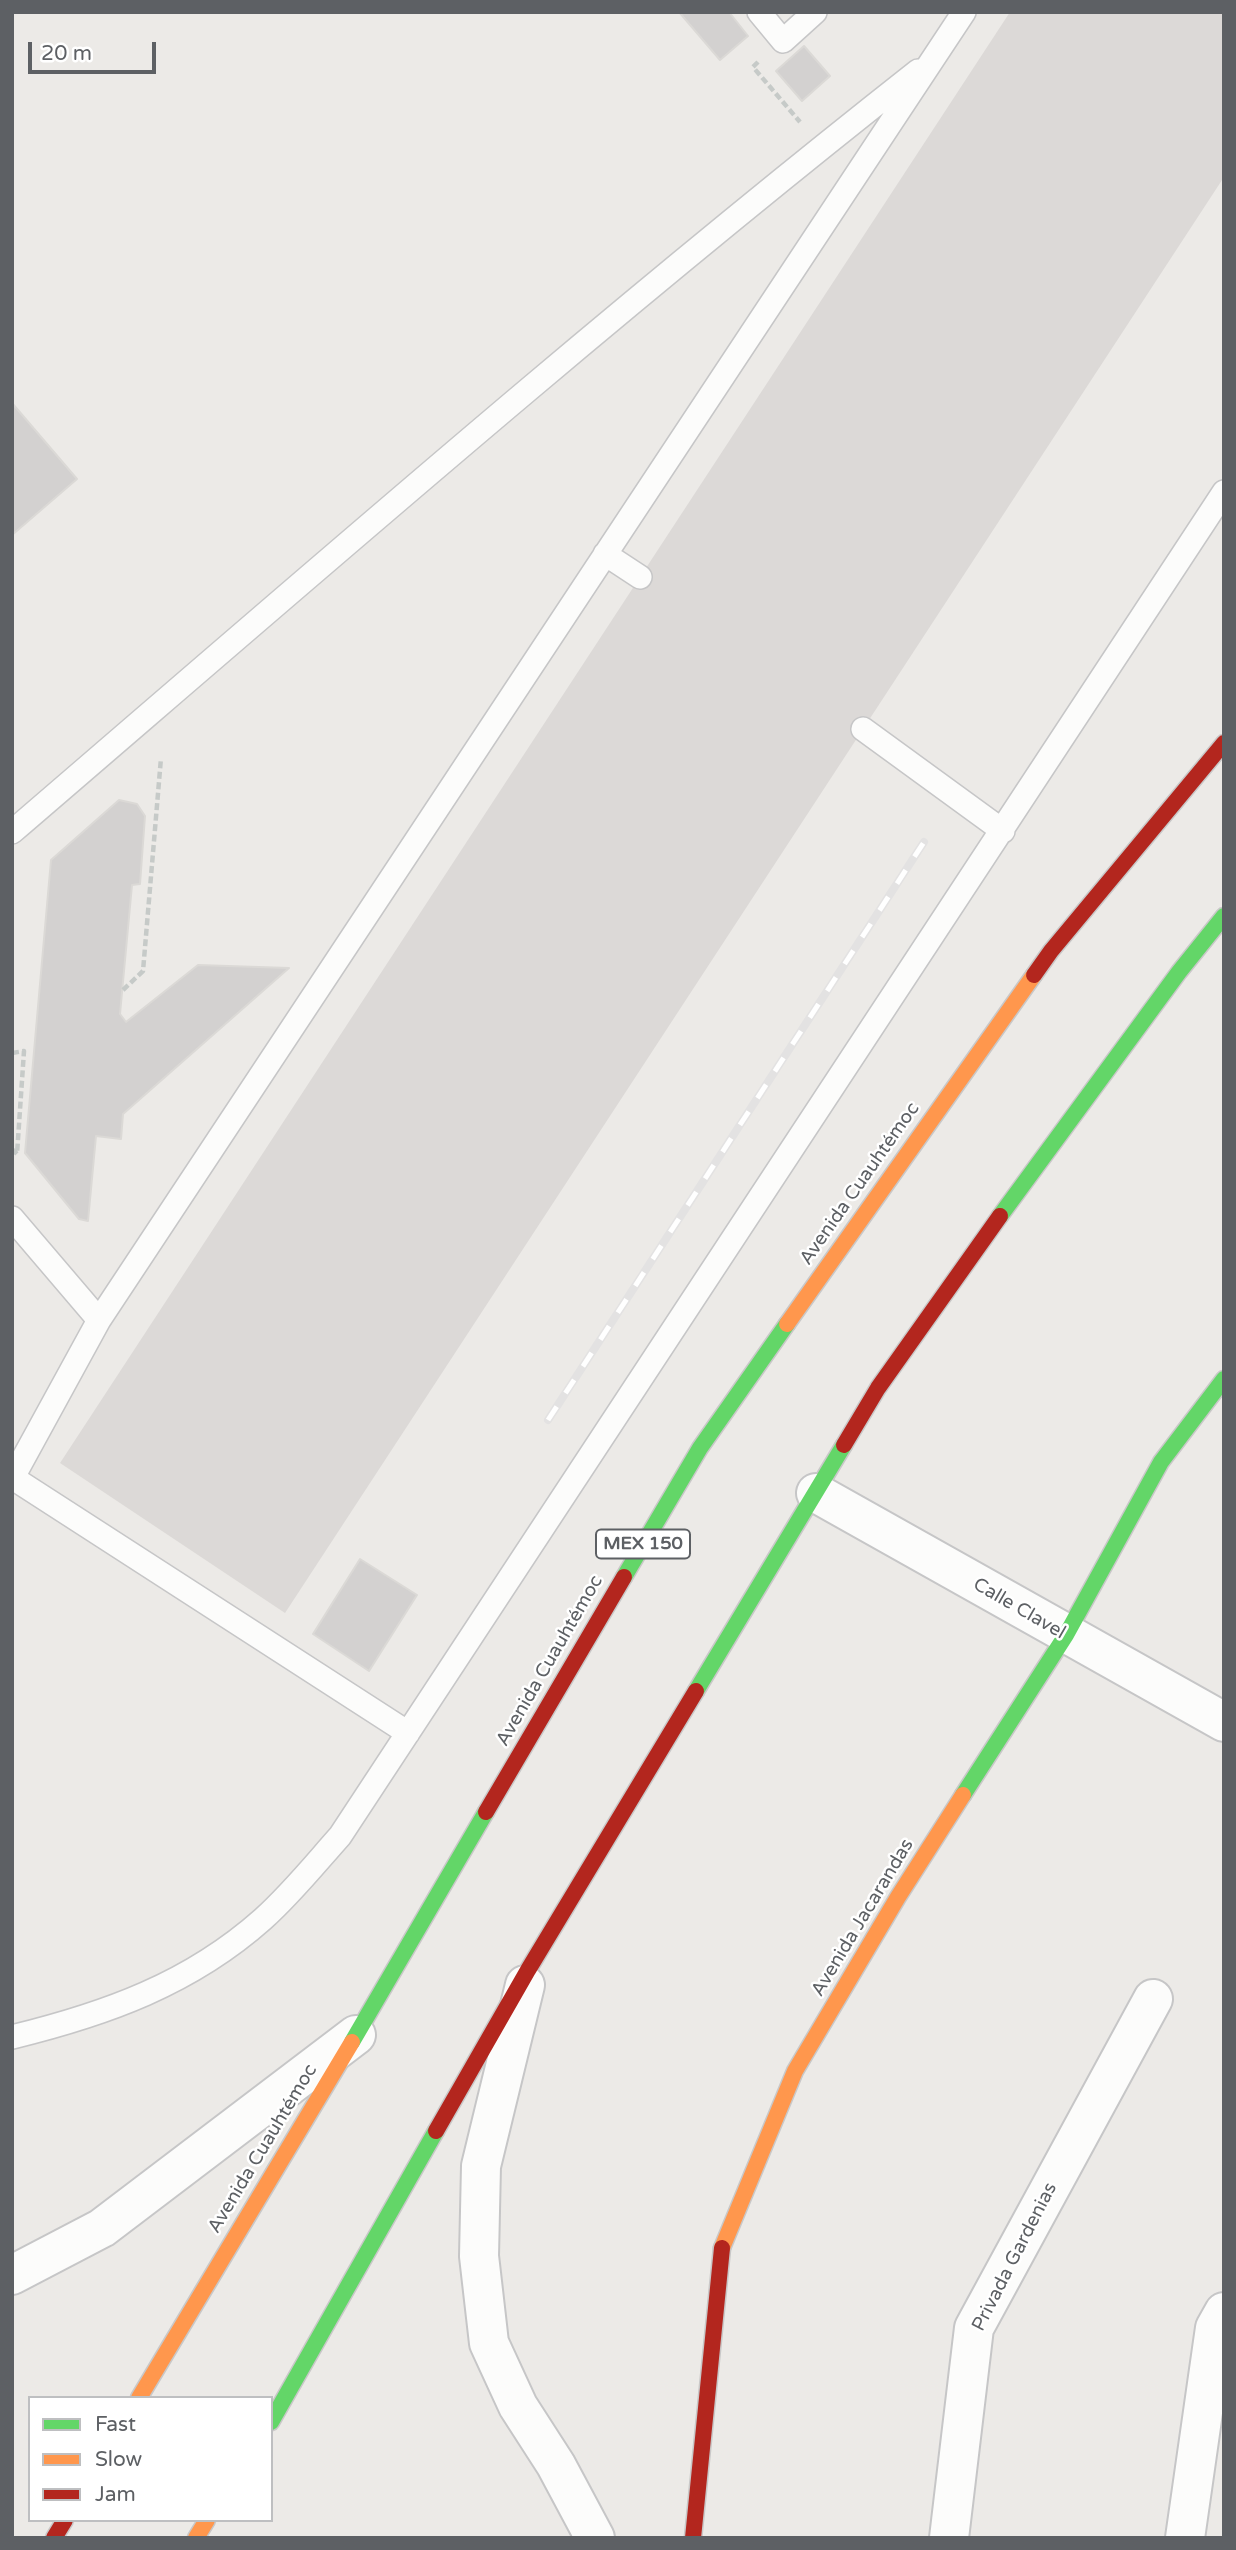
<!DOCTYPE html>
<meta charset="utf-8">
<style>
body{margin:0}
#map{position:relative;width:1236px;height:2550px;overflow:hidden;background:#eceae7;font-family:"Varela Round",sans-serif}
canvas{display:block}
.frame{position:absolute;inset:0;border:14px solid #5d6064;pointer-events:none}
.legend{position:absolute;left:28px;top:2396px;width:245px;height:126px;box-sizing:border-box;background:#fff;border:2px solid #bebfc1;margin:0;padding:9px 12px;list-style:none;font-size:21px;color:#5d6064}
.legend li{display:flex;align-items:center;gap:14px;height:35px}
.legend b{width:35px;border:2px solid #bebfc1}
.scale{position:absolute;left:28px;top:42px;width:128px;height:32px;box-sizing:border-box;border:4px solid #5d6064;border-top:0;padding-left:9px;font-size:21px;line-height:24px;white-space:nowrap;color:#5d6064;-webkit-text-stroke:5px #fff;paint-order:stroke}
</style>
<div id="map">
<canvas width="1236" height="2550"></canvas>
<div class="frame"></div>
<ul class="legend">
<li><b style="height:9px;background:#63d668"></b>Fast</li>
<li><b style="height:9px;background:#ff974d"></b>Slow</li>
<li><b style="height:9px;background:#b3261e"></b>Jam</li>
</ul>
<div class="scale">20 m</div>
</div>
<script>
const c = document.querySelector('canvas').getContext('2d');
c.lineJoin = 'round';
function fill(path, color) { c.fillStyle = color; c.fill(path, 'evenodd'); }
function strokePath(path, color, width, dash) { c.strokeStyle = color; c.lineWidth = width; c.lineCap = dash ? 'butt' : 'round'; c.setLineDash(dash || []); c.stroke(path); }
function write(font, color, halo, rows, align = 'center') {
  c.font = font + ' "Varela Round",sans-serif'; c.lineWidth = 5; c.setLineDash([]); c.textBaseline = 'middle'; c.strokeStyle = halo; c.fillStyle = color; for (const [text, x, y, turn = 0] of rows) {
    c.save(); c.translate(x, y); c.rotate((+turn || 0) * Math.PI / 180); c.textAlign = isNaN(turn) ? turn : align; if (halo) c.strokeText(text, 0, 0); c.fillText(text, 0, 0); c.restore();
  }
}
fill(new Path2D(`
 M 1010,12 L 1224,12 L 1224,177 L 285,1613 L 60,1463 Z`), '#dcd9d7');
const building = new Path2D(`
 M 679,12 L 729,12 L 748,36 L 720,60 Z
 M 804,46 L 830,76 L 802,101 L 776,71 Z
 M 12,403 L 77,479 L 12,535 Z
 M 119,800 L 137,804 L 145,816 L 140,884 L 132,885 L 120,1014 L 126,1022 L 198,965 L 289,968 L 123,1114 L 121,1139 L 96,1136 L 88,1221 L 79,1219 L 25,1153 L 51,860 Z
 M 360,1559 L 417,1595 L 369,1671 L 313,1634 Z`);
fill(building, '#d3d1d0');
strokePath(building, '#dbd9d6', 2);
const lane = new Path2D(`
 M 759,12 L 783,41 L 815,12
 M 605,554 L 640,577
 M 863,729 L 1003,831
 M 12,832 C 311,575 608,315 918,71
 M 12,1218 L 99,1320 L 964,12
 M 13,1478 L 408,1733
 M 12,1479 L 99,1320
 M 12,2037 C 106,2014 190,1984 263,1919 C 291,1894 315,1864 340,1836 L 1224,492`);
const street = new Path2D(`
 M 816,1493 L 1224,1722
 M 525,1985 L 481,2166 L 479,2256 L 489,2343 L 518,2406 L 556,2465 L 595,2538
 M 12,2275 L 102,2228 L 356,2035
 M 949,2538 L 974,2328 L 1153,1999
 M 1185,2538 L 1215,2328 L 1224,2312`);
const fast = new Path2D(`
 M 1000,1216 L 1179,972 L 1224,916
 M 624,1577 L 700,1448 L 787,1324
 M 696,1691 L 844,1445
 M 963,1795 L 1066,1635 L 1161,1462 L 1224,1379
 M 352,2042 L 486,1812
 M 271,2422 L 436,2131`);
const slow = new Path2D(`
 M 787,1324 L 1034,975
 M 722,2248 L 795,2071 L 898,1897 L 963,1795
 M 139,2398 L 352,2042
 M 196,2538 L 207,2520`);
const jam = new Path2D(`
 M 1034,975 L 1051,951 L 1224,743
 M 844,1445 L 878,1388 L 1000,1216
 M 486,1812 L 624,1577
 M 436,2131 L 528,1970 L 696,1691
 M 54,2538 L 65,2520
 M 693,2538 L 722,2248`);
strokePath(lane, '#c6c6c7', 26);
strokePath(street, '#c6c6c7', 42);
strokePath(fast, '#c9c8c8', 19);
strokePath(slow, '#c9c8c8', 19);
strokePath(jam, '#c9c8c8', 19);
strokePath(new Path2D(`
 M 758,62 L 753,67 L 800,122
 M 123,990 L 143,971 L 161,758
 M 12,1053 L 24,1051 L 17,1154 L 12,1149`), '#c6cac8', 4.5, [7, 3.5]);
strokePath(lane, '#fcfcfb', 23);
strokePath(street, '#fcfcfb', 38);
strokePath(fast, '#63d668', 16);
strokePath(slow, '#ff974d', 16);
strokePath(jam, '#b3261e', 16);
const rail = new Path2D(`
 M 548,1420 L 924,842`);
strokePath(rail, '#e3e2e2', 8);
strokePath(rail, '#fff', 5, [16]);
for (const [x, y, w] of [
 [643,1544,94]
]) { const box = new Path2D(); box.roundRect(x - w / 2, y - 14.5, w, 29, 5); c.fillStyle = '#fff'; c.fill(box); strokePath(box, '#5d6064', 2); }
write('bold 18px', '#5d6064', null, [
 ["MEX 150",643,1544]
]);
write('19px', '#5d6064', '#fff', [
 ["Avenida Cuauhtémoc",860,1184,-55],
 ["Calle Clavel",1019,1609,30],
 ["Avenida Cuauhtémoc",550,1661,-60],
 ["Avenida Jacarandas",863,1918,-59],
 ["Avenida Cuauhtémoc",263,2149,-59],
 ["Privada Gardenias",1015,2257,-63]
]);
</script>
